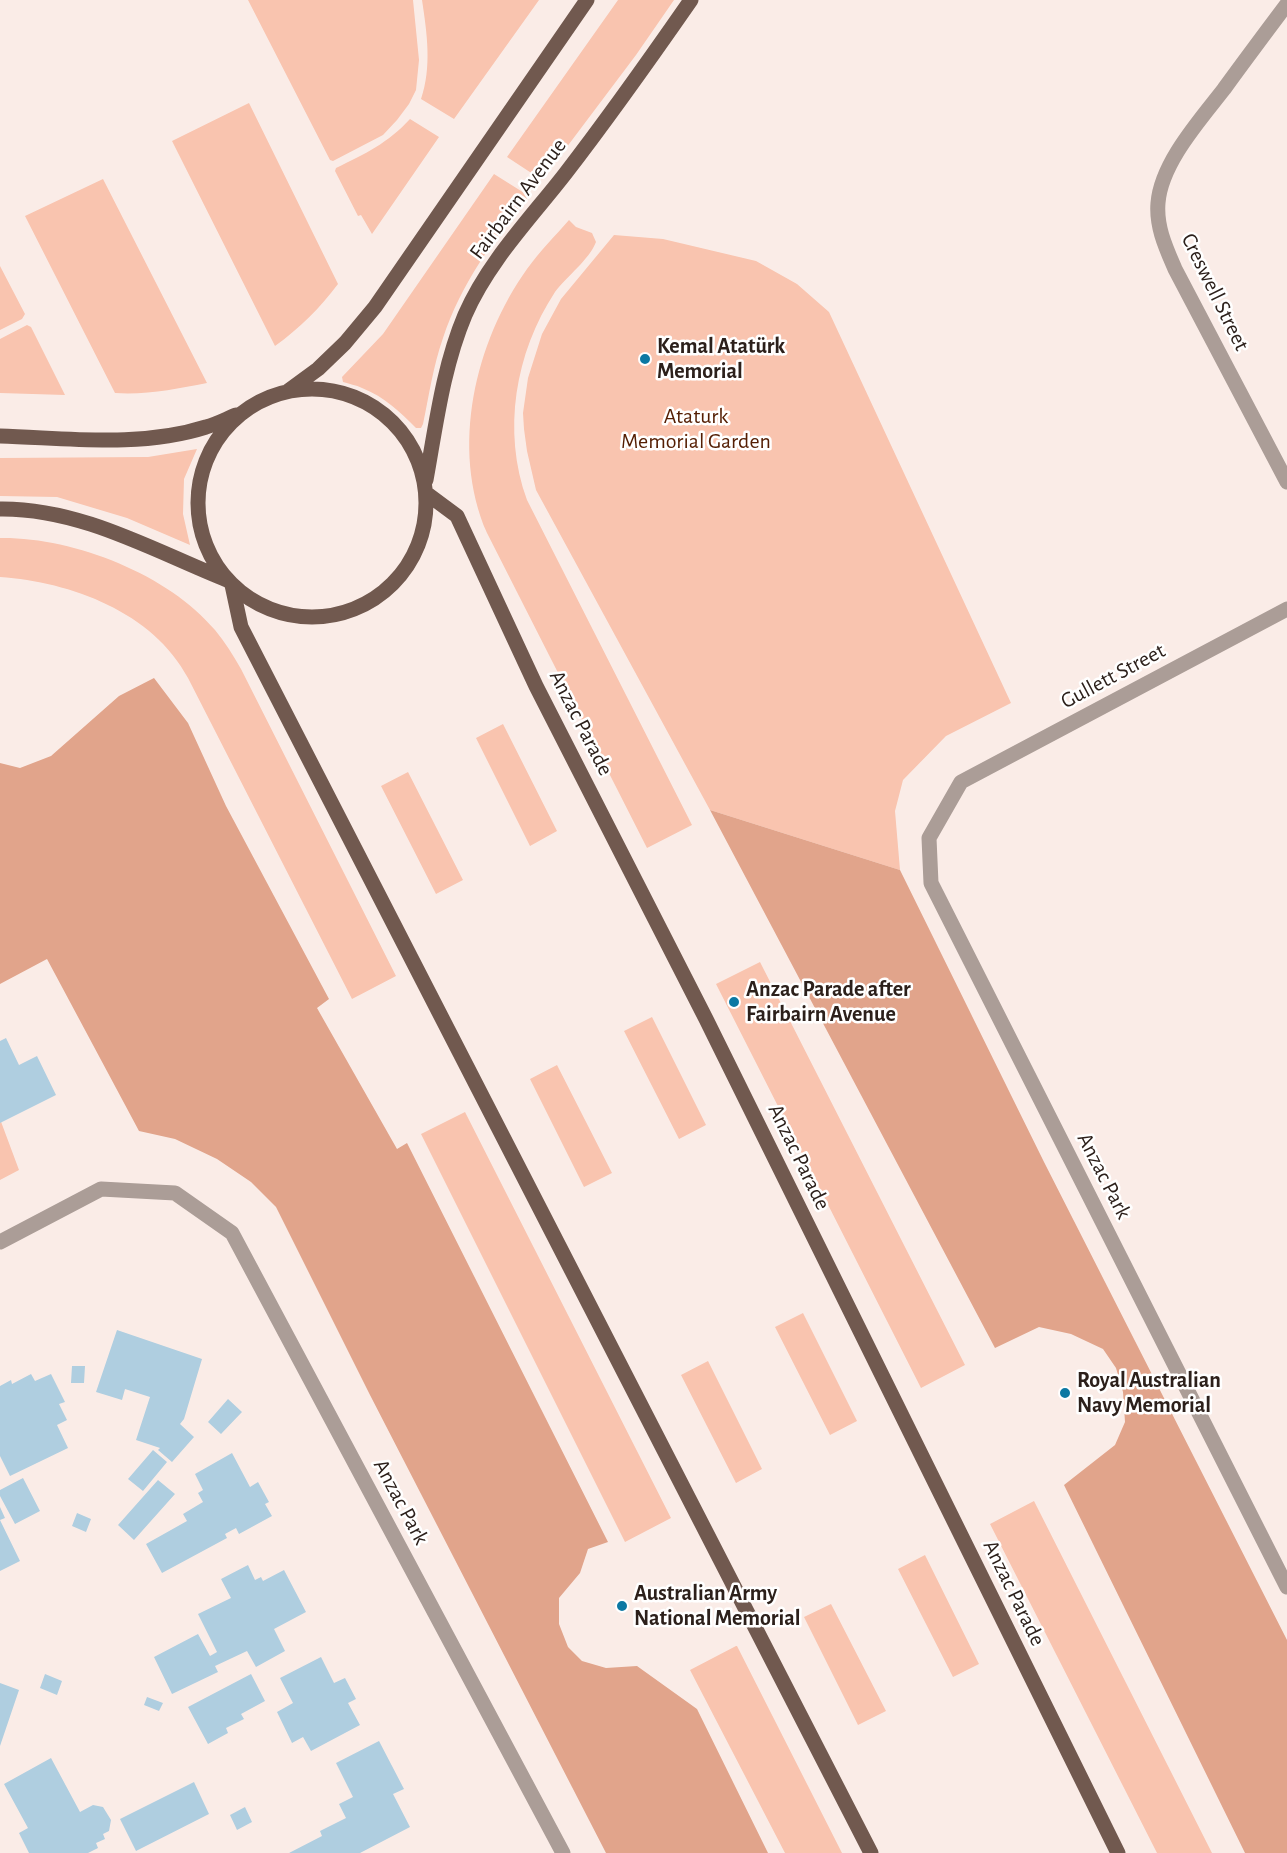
<!DOCTYPE html>
<meta charset="utf-8">
<style>
body{margin:0}
canvas{display:block;background:#faece7}
</style>
<canvas width="1287" height="1853"></canvas>
<script>
const c = document.querySelector('canvas').getContext('2d');
c.lineJoin = 'round';
function fill(path, color) { c.fillStyle = color; c.fill(path, 'evenodd'); }
function strokePath(path, color, width, dash) { c.strokeStyle = color; c.lineWidth = width; c.lineCap = dash ? 'butt' : 'round'; c.setLineDash(dash || []); c.stroke(path); }
function write(font, color, halo, rows, align = 'center') {
  c.font = font + ' "Alegreya Sans",sans-serif'; c.lineWidth = 5; c.setLineDash([]); c.textBaseline = 'middle'; c.strokeStyle = halo; c.fillStyle = color; for (const [text, x, y, turn = 0] of rows) {
    c.save(); c.translate(x, y); c.rotate((+turn || 0) * Math.PI / 180); c.textAlign = isNaN(turn) ? turn : align; if (halo) c.strokeText(text, 0, 0); c.fillText(text, 0, 0); c.restore();
  }
}
fill(new Path2D(`
 M 248,0 L 413,0 L 419,60 L 416,90 L 409,104 L 397,120 L 383,135 L 333,161 L 330,160 Z
 M 422,0 L 539,0 L 454,119 L 421,99 C 432,67 427,33 422,0 Z
 M 618,0 L 674,0 L 636,55 L 542,180 L 507,157 Z
 M 249,103 L 338,284 C 320,308 300,328 275,346 L 172,141 Z
 M 410,119 L 439,137 L 372,234 L 361,215 L 358,216 L 335,171 L 336,168 C 365,154 388,143 410,119 Z
 M 494,174 L 529,196 C 493,240 461,284 443,338 C 433,367 429,395 423,424 L 421,428 L 416,428 C 400,412 385,397 362,388 C 356,385 349,384 343,382 L 342,377 L 383,334 Z
 M 103,179 L 207,383 C 176,389 147,395 115,393 L 25,216 Z
 M 569,220 L 576,227 L 592,233 L 596,242 C 589,260 567,276 555,292 C 515,353 502,431 527,500 L 692,825 L 647,848 L 487,533 C 450,448 475,342 527,269 C 540,251 555,236 569,220 Z
 M 614,235 L 663,239 L 756,261 L 797,284 L 829,312 L 1011,703 L 946,736 L 903,780 L 895,811 L 900,870 L 710,810 L 536,490 L 527,451 L 524,429 L 523,413 L 528,378 L 542,334 L 561,299 Z
 M 0,266 L 25,314 L 22,319 L 0,330 Z
 M 27,325 L 31,327 L 65,395 L 0,393 L 0,339 Z
 M 197,449 L 184,479 L 183,514 L 190,545 L 127,518 L 57,497 L 0,496 L 0,458 L 148,457 Z
 M 0,538 C 73,537 168,574 215,630 C 225,642 233,655 241,669 L 396,976 L 352,999 L 188,678 C 153,612 71,582 0,577 Z
 M 503,724 L 557,831 L 530,846 L 476,738 Z
 M 408,772 L 463,880 L 436,894 L 381,786 Z
 M 760,962 L 965,1365 L 921,1388 L 716,984 Z
 M 652,1017 L 706,1125 L 679,1139 L 624,1031 Z
 M 557,1065 L 612,1173 L 584,1187 L 530,1079 Z
 M 465,1112 L 671,1518 L 625,1542 L 421,1134 Z
 M 0,1119 L 19,1170 L 0,1180 Z
 M 803,1313 L 857,1421 L 830,1435 L 775,1327 Z
 M 708,1361 L 762,1469 L 736,1483 L 681,1375 Z
 M 1034,1501 L 1212,1853 L 1157,1853 L 990,1524 Z
 M 925,1555 L 979,1664 L 953,1677 L 898,1569 Z
 M 831,1604 L 886,1711 L 858,1725 L 804,1617 Z
 M 736,1646 L 737,1646 L 842,1853 L 785,1853 L 690,1670 Z`), '#f9c4af');
fill(new Path2D(`
 M 154,678 L 188,723 L 226,806 L 329,999 L 317,1008 L 397,1149 L 407,1143 L 608,1542 L 588,1549 L 580,1573 L 559,1598 L 559,1624 L 568,1647 L 582,1661 L 606,1668 L 637,1666 L 697,1709 L 768,1853 L 606,1853 L 370,1395 L 276,1207 L 251,1182 L 217,1159 L 175,1139 L 139,1131 L 47,959 L 0,984 L 0,763 L 20,768 L 51,756 L 119,696 Z
 M 710,810 L 900,870 L 1044,1162 L 1287,1640 L 1287,1853 L 1245,1853 L 1064,1485 L 1115,1445 L 1125,1422 L 1123,1392 L 1116,1368 L 1103,1349 L 1071,1334 L 1039,1327 L 995,1348 Z`), '#e1a48b');
fill(new Path2D(`
 M 6,1038 L 19,1065 L 37,1056 L 56,1095 L 0,1123 L 0,1041 Z
 M 117,1330 L 202,1359 L 184,1419 L 180,1424 L 194,1437 L 172,1462 L 158,1450 L 160,1448 L 136,1440 L 150,1397 L 125,1389 L 122,1400 L 96,1392 Z
 M 72,1366 L 85,1366 L 84,1383 L 71,1383 Z
 M 31,1374 L 35,1381 L 51,1374 L 65,1402 L 59,1404 L 67,1420 L 57,1425 L 68,1448 L 10,1476 L 0,1456 L 0,1386 L 11,1380 L 12,1384 Z
 M 228,1399 L 242,1412 L 221,1434 L 208,1422 Z
 M 153,1450 L 167,1462 L 143,1491 L 128,1479 Z
 M 232,1453 L 250,1487 L 258,1482 L 269,1502 L 265,1504 L 272,1516 L 239,1534 L 236,1528 L 225,1534 L 227,1538 L 162,1573 L 146,1544 L 187,1521 L 183,1514 L 203,1502 L 198,1493 L 203,1490 L 195,1474 Z
 M 23,1478 L 40,1511 L 15,1524 L 0,1496 L 0,1490 Z
 M 158,1480 L 175,1494 L 134,1540 L 118,1525 Z
 M 0,1507 L 5,1518 L 0,1520 L 20,1561 L 0,1571 Z
 M 77,1513 L 91,1519 L 86,1532 L 72,1526 Z
 M 248,1565 L 255,1580 L 261,1577 L 263,1581 L 284,1570 L 306,1612 L 274,1629 L 285,1651 L 256,1667 L 247,1651 L 215,1666 L 218,1672 L 172,1694 L 154,1657 L 198,1634 L 210,1656 L 217,1652 L 198,1614 L 231,1598 L 221,1579 Z
 M 321,1657 L 334,1683 L 345,1678 L 356,1699 L 348,1703 L 360,1725 L 311,1751 L 303,1737 L 292,1743 L 277,1712 L 293,1703 L 280,1678 Z
 M 45,1674 L 62,1681 L 57,1695 L 40,1688 Z
 M 251,1674 L 265,1701 L 241,1714 L 244,1719 L 226,1728 L 228,1733 L 208,1744 L 188,1707 Z
 M 0,1683 L 19,1690 L 0,1746 Z
 M 147,1697 L 163,1703 L 159,1711 L 144,1705 Z
 M 379,1741 L 404,1789 L 393,1794 L 410,1827 L 360,1853 L 289,1853 L 322,1836 L 320,1831 L 346,1818 L 339,1804 L 353,1797 L 336,1763 Z
 M 51,1758 L 80,1812 L 93,1805 L 103,1807 L 111,1820 L 109,1831 L 103,1834 L 105,1839 L 96,1843 L 98,1848 L 88,1853 L 29,1853 L 19,1833 L 28,1828 L 4,1784 Z
 M 194,1782 L 209,1814 L 136,1851 L 120,1819 Z
 M 245,1807 L 252,1822 L 237,1830 L 230,1815 Z`), '#afcee0');
strokePath(new Path2D(`
 M 1287,4 C 1266,32 1245,60 1224,89 C 1200,120 1161,163 1158,203 C 1156,227 1166,248 1175,269 L 1287,482
 M 1287,609 L 961,782 L 929,838 L 931,883 L 1287,1587
 M 0,1242 L 101,1189 L 175,1193 L 232,1233 L 563,1853`), '#ab9d97', 15);
strokePath(new Path2D(`
 M198 503a114 114 0 1 1 228 0a114 114 0 1 1-228 0Z
 M 288,391 L 318,369 L 345,343 L 375,307 L 587,0
 M 0,436 C 68,438 140,448 206,427 C 217,424 226,419 236,415
 M 426,480 C 436,425 443,367 465,315 C 488,262 530,219 565,174 C 609,117 650,59 691,0
 M 426,493 L 457,516 L 536,686 L 706,1019 L 1118,1853
 M 0,509 C 81,508 154,551 227,580
 M 232,585 L 241,627 L 871,1853`), '#71594f', 15);
for (const [x, y, r, color] of [
 [645,359,6,"#0c78a3"],
 [734,1002,6,"#0c78a3"],
 [1065,1393,6,"#0c78a3"],
 [622,1606,6,"#0c78a3"]
]) { const dot = new Path2D(); dot.arc(x, y, r, 0, 2 * Math.PI); c.fillStyle = color; c.fill(dot); strokePath(dot, '#fff', 2); }
write('22px', '#2c201b', '#fff', [
 ["Fairbairn Avenue",518,199,-53],
 ["Creswell Street",1215,292,64],
 ["Gullett Street",1113,676,-28],
 ["Anzac Parade",581,723,63],
 ["Anzac Parade",799,1157,64],
 ["Anzac Park",1104,1176,63],
 ["Anzac Park",401,1502,62],
 ["Anzac Parade",1014,1593,64]
]);
write('bold 22px', '#2c201b', '#fff', [
 ["Kemal Atatürk",657,346],
 ["Memorial",657,371],
 ["Anzac Parade after",746,989],
 ["Fairbairn Avenue",746,1014],
 ["Royal Australian",1077,1380],
 ["Navy Memorial",1077,1405],
 ["Australian Army",634,1593],
 ["National Memorial",634,1618]
], 'left');
write('22px', '#541d02', '#fff', [
 ["Ataturk",696,416],
 ["Memorial Garden",696,441]
]);
</script>
